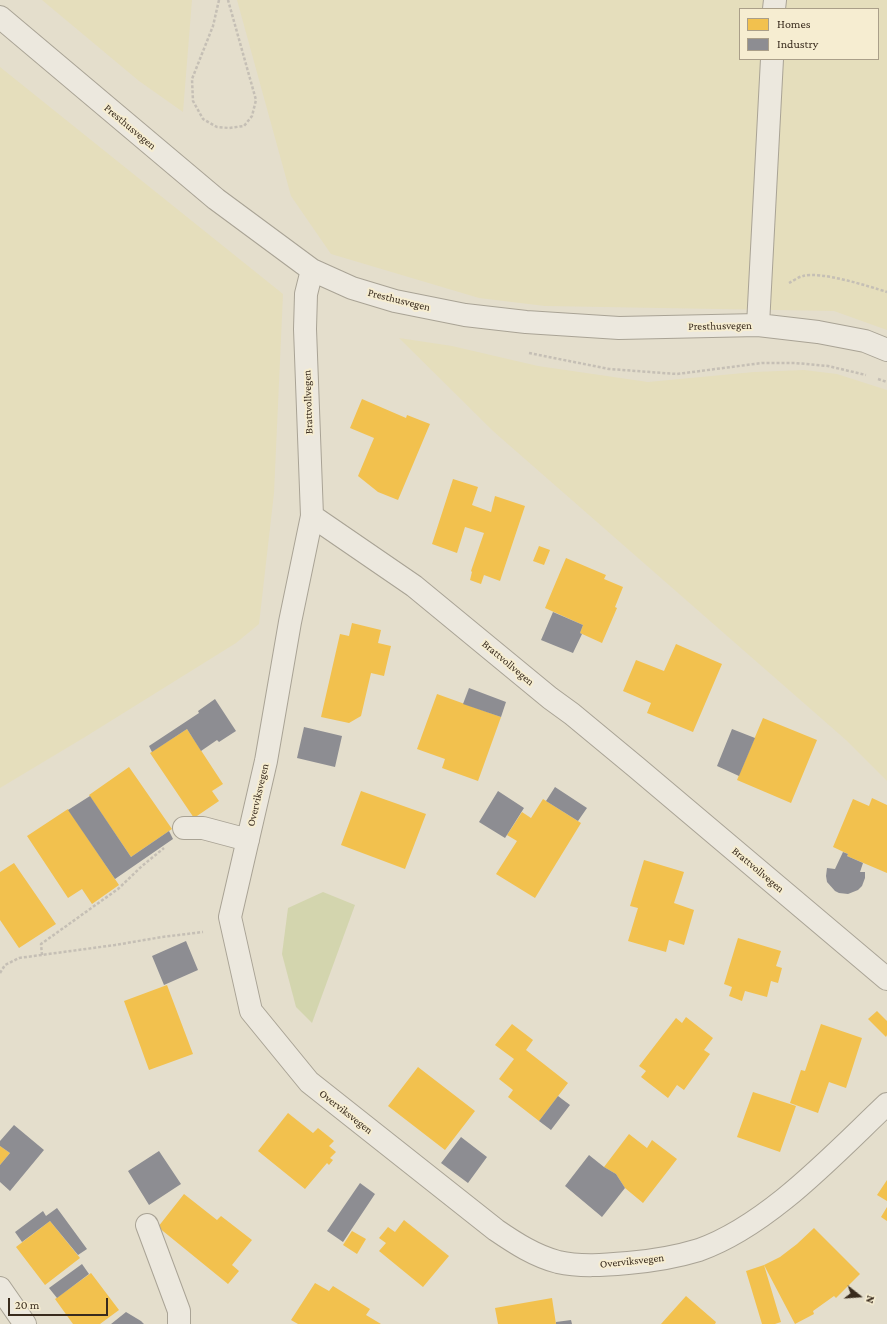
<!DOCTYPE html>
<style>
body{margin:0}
#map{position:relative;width:887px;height:1324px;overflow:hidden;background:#e4decc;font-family:"Crimson Pro",serif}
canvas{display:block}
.legend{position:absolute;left:739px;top:8px;width:140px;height:52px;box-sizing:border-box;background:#f6edd1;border:1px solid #aa9f89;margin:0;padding:5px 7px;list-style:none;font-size:12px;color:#392b1d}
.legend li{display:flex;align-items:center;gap:8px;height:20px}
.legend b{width:20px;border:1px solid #aa9f89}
.north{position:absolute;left:839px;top:1276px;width:40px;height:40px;-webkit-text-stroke:3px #f6edd1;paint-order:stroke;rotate:107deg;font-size:11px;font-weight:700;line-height:16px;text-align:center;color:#392b1d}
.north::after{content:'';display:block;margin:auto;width:14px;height:18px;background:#392b1d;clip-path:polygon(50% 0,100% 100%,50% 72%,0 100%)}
.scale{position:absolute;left:8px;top:1298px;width:100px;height:18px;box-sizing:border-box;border:2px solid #392b1d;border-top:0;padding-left:5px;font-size:12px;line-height:14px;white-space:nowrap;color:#392b1d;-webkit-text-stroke:3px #f6edd1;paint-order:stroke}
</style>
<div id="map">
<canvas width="887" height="1324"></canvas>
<ul class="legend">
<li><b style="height:11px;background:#f2c14e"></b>Homes</li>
<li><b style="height:11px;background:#8d8d92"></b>Industry</li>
</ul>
<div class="north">N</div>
<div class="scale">20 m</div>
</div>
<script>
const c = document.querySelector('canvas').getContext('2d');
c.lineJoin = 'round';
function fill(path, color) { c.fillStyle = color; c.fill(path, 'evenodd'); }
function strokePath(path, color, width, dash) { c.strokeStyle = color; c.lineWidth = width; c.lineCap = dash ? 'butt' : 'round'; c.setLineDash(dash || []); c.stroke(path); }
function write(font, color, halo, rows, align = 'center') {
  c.font = font + ' "Crimson Pro",serif'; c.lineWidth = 4; c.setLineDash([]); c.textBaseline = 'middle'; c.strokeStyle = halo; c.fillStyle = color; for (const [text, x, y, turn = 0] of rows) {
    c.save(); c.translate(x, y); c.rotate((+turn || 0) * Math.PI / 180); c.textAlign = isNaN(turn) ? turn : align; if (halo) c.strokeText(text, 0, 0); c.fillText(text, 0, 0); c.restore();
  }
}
fill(new Path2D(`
 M 42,0 L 192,0 L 183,112 L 139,81 Z
 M 237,0 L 887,0 L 887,330 L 834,311 L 545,306 L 479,298 L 331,254 L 291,196 ZM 740,9 L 878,9 L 878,59 L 740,59 Z
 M 0,67 L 283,294 L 274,493 L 259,624 L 236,643 L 85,737 L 0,788 Z
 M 399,338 L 452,346 L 538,366 L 648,382 L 754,372 L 804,370 L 837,374 L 887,390 L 887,781 L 846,740 L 493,431 Z`), '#e5debc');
fill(new Path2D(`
 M 323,892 L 355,905 L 312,1023 L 296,1007 L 282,954 L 288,908 Z`), '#d3d5ae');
fill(new Path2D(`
 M 362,399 L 406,418 L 407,415 L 430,424 L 398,500 L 378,492 L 358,476 L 374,438 L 350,428 Z
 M 453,479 L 478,487 L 472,505 L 491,512 L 495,496 L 525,506 L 500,581 L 484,575 L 481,584 L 470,580 L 472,572 L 471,571 L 484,533 L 465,527 L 457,553 L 432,544 Z
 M 539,546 L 550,550 L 544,565 L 533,561 Z
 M 566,558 L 606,575 L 604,579 L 623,587 L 615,607 L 617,608 L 602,643 L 580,633 L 583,625 L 545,608 Z
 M 352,623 L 381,630 L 378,643 L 391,646 L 384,676 L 371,673 L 361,716 L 349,723 L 321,717 L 340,634 L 349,636 Z
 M 676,644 L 722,664 L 693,732 L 647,713 L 651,703 L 623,691 L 636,660 L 664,671 Z
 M 437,694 L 501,717 L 478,781 L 442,768 L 445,759 L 417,749 Z
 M 763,718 L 817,740 L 791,803 L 737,780 Z
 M 187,729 L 223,784 L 212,791 L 219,801 L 194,818 L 150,753 Z
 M 129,767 L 172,829 L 131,857 L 89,795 Z
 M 361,791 L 426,814 L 405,869 L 341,845 Z
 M 872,798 L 887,805 L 887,873 L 847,856 L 848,854 L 833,847 L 853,799 L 869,806 Z
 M 543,799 L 581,823 L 535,898 L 496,874 L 517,841 L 507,835 L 522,812 L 531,818 Z
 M 68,809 L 119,885 L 92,904 L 82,889 L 68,898 L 27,836 Z
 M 644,860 L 684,872 L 674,903 L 694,910 L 684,945 L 669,940 L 666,952 L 628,941 L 638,908 L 630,906 Z
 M 14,863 L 56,924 L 19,948 L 0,920 L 0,872 Z
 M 738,938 L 781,951 L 776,966 L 782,968 L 778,983 L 771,981 L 767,997 L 745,991 L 742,1001 L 729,996 L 732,987 L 724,984 Z
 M 167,985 L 193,1054 L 149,1070 L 124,1001 Z
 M 877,1011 L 887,1021 L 887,1035 L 886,1037 L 868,1019 Z
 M 686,1017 L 713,1038 L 704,1050 L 710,1054 L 684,1090 L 677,1085 L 668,1098 L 641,1077 L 646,1071 L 639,1066 L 676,1018 L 682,1023 Z
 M 512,1024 L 533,1040 L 526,1050 L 568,1083 L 539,1121 L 508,1097 L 513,1090 L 499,1079 L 514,1059 L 495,1045 Z
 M 821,1024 L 862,1038 L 846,1088 L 829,1082 L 818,1113 L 790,1103 L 801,1070 L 805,1071 Z
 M 418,1067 L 475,1111 L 445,1150 L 388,1106 Z
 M 753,1092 L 796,1106 L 780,1152 L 737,1137 Z
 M 288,1113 L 313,1133 L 318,1128 L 334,1141 L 329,1146 L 336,1152 L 330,1158 L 333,1160 L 329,1165 L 327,1163 L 305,1189 L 258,1151 Z
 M 629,1134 L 647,1148 L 652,1140 L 677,1159 L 643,1203 L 625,1188 L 616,1174 L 604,1167 Z
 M 0,1146 L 10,1153 L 0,1165 Z
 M 887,1180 L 887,1201 L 877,1195 Z
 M 184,1194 L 217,1220 L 221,1216 L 252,1240 L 232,1265 L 239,1271 L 228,1284 L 158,1227 Z
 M 887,1207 L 887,1221 L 881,1217 Z
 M 404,1220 L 449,1256 L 423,1287 L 379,1251 L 386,1243 L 379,1238 L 388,1227 L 395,1232 Z
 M 50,1221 L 80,1258 L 45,1285 L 16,1247 Z
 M 814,1228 L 860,1274 L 836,1298 L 834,1296 L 813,1311 L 814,1314 L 795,1324 L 764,1265 L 781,1322 L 775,1324 L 762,1324 L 746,1271 L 764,1265 L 780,1257 L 797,1244 Z
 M 352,1231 L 366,1239 L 357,1254 L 343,1245 Z
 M 91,1273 L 119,1310 L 100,1324 L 73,1324 L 55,1299 Z
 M 315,1283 L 329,1291 L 333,1286 L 370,1309 L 366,1315 L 381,1324 L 298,1324 L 291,1320 Z
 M 686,1296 L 716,1322 L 715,1324 L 661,1324 Z
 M 552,1298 L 556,1324 L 498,1324 L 495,1308 Z`), '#f2c14e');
fill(new Path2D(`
 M 553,612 L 583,625 L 580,633 L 582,634 L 573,653 L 541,640 Z
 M 469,688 L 506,702 L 501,717 L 463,704 Z
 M 215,699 L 236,731 L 219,742 L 217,740 L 201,751 L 187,729 L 152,752 L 149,746 L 199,713 L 198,711 Z
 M 304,727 L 342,736 L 335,767 L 297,758 Z
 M 732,729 L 755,738 L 739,776 L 717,766 Z
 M 555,787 L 587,808 L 578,821 L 546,801 Z
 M 498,791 L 524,808 L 505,838 L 479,822 Z
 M 90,796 L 131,857 L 169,831 L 173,839 L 115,879 L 68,810 Z
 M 843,852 L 848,854 L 847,856 L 863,863 L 860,872 L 865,872 L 865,878 L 862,886 L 858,890 L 848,894 L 839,893 L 835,891 L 827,882 L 826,876 L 827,868 L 835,869 Z
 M 186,941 L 198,970 L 164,985 L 152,956 Z
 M 558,1096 L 570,1105 L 551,1130 L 539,1121 Z
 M 14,1125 L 44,1150 L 10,1191 L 0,1182 L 0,1165 L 10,1153 L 0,1146 L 0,1141 Z
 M 461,1137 L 487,1157 L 468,1183 L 441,1163 Z
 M 159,1151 L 181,1184 L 149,1205 L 128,1171 Z
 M 589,1155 L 604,1167 L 616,1174 L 625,1188 L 602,1217 L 565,1186 Z
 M 360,1183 L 375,1194 L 343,1242 L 327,1231 Z
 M 57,1208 L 87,1249 L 78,1255 L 50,1221 L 22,1242 L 15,1232 L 43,1211 L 46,1216 Z
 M 82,1264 L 89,1274 L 57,1298 L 49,1288 Z
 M 126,1312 L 141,1321 L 144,1324 L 111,1324 Z
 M 571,1320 L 572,1324 L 556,1324 L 556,1322 Z`), '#8d8d92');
const minor = new Path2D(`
 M 774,9 L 775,0
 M 0,17 L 216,199 L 312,270 L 352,288 L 395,301 L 465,315 L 526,322 L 619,328 L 758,325 L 818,332 L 865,341 L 887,350
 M 312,270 L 306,294 L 305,329 L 312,516 L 414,586 L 550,698 L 572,714 L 636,767 L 887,979
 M 758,325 L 772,59
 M 312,516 L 290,622 L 266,761 L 230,917 L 251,1011 L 309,1082 L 496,1230 C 515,1243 535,1256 558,1262 C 580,1267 605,1265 628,1263 C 652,1261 676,1257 699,1250 C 769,1225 834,1154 887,1104
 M 184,828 L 203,828 L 248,840
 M 147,1225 L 179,1311 L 179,1324
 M 0,1288 L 25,1324`);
strokePath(minor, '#a9a395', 24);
strokePath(new Path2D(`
 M 219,0 L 213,26 L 192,79 L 193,101 L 203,119 L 217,127 L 229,128 L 244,126 L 252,116 L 256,100 L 228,0
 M 789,283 C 793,281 798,277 803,276 C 821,271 868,286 887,292
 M 529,353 L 609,369 L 677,374 L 762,363 L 795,363 L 828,366 L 866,375
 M 878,379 L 887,382
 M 42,955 L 41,944 L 118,889 L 142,866 L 164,848
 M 0,973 L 5,965 L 19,958 L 115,945 L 162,937 L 203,932`), '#c5bfb5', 2.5, [3, 2]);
strokePath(minor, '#ece8de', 22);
write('11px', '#392b1d', '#f6edd1', [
 ["Presthusvegen",130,127,40],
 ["Presthusvegen",399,300,14],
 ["Presthusvegen",720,326,-1],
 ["Brattvollvegen",308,402,-92],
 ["Brattvollvegen",508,663,40],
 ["Overviksvegen",258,795,-77],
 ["Brattvollvegen",758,870,40],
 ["Overviksvegen",346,1112,38],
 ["Overviksvegen",632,1261,-6]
]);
</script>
